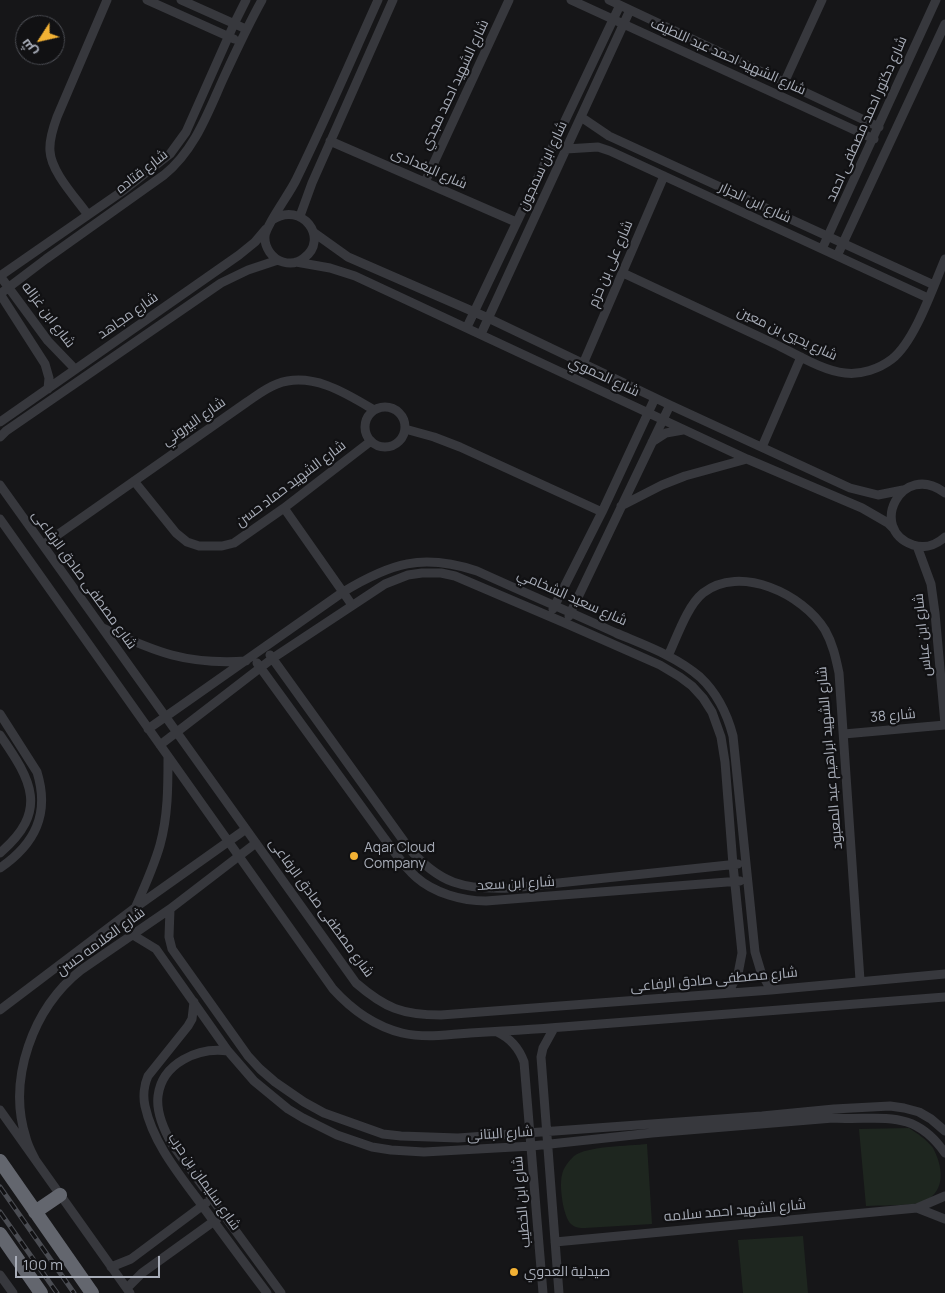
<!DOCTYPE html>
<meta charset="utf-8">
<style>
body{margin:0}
#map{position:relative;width:945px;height:1293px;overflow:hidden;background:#161618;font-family:Manrope,Cairo,sans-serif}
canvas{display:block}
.north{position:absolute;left:15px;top:15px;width:50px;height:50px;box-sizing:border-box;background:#111113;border:1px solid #4d4f55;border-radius:50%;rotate:235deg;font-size:14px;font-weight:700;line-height:20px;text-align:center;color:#a8adb8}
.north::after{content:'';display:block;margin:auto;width:18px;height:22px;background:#f2b134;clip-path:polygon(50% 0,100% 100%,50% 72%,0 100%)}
.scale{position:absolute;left:15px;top:1256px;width:145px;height:22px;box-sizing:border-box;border:2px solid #a8adb8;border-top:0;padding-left:6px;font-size:15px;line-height:18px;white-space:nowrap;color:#a8adb8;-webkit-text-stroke:4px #111113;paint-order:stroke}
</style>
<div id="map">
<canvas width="945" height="1293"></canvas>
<div class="north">ش</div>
<div class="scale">100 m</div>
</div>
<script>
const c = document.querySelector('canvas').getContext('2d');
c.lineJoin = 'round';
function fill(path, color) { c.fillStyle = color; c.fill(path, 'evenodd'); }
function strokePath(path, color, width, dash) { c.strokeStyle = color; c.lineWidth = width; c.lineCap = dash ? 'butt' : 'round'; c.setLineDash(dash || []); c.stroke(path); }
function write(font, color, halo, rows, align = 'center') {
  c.font = font + ' Manrope,Cairo,sans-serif'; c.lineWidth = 4.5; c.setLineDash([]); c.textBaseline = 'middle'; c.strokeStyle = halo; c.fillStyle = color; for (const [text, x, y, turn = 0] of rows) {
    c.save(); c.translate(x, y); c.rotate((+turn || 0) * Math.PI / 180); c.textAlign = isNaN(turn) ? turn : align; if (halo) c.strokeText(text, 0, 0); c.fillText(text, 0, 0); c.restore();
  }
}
fill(new Path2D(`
 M 909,1128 C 918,1134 926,1139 933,1148 C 945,1170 945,1196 919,1203 C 903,1206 883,1205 866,1206 L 859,1129 Z
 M 647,1144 L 652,1224 L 585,1228 C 580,1228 575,1228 571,1224 C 563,1217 559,1185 562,1175 C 563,1168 569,1161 574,1156 C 587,1146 629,1146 647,1144 Z
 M 803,1236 L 808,1293 L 743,1293 L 738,1240 Z`), '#1e261f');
strokePath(new Path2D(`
 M 147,0 L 234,39
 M 181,0 L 246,29
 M 571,0 L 874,139
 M 609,0 L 879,127
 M 784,83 L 822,0
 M 581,117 L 609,136 L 934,285
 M 330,141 L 516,222
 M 566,149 L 598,147 L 610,151 L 928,298
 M 425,182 L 509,0
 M 88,215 C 76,198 51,172 50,151 C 49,140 53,128 57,117 L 107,0
 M 300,216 L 312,183 L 393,0
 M 272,220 C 302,200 330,239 304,258 C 298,263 290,264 283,262 C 272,259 264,247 265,236 C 266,225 290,193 296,180 C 325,121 351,60 378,0
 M 313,232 L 348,257 L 488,318 L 670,405 L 850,488 L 878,495 L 903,490
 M 822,249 L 936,0
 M 837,256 L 945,24
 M 296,262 L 330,268 L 355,276 L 747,459 L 862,508 L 888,523 L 894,529
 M 623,273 C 674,297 725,321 775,344 C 796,354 823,371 845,373 C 861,375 879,369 892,359 C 915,341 933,287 945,259
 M 0,276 L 124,190 L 170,154 L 186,132 L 234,24 L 246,0
 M 0,276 L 48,341 L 75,369
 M 0,294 L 46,259 L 164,175 C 195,150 208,112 224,77 C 236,51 248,25 262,0
 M 0,294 L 45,364 L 49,378 L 48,389
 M 467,327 L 620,5
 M 481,334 L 630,10
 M 583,364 L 664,176
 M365 427a20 20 0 1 1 40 0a20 20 0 1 1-40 0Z
 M 0,422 L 239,255 L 255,242 L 266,229
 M 405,429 L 434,437 L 460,447 L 602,512
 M 0,437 L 6,431 L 221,283 L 248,270 L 278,260
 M 652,442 L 666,433 L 683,430
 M 762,447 L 801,357
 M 134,481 L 176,533 L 187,542 L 199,546 L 222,546 L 234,543 L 284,508 L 371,441
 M 0,485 L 356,983 C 385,1008 402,1015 441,1015 L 771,990 L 945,974
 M 945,493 C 902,460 867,529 913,545 C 925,549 936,545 945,537
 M 621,506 L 662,485 L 685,476 L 747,459
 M 284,508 L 352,605
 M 0,519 L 333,989 C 352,1010 374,1026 402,1033 C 424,1038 448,1035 470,1033 C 505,1031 540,1029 575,1026 C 699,1016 822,1007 945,997
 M 43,545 L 247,402 C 256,396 266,388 277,384 C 311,371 346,393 374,410
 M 917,546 L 931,584 L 935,613 L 945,724
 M 553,609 L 602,512 L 655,398
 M 569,616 L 670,405
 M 103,628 C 156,652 186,665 246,661
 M 270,655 L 408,847 C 439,884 464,890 511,888 L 738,864
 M 668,656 C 677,637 687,606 703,593 C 740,564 803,594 825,630 C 833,644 836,659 839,673 L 860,980
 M 257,663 L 395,853 C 401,861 408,870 416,877 C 434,893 462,901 486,901 L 740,881
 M 0,714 L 37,772 C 50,814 35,844 0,868
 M 148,729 L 343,592 C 391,563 422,553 477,571 C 523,592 570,612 616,633 C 644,645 676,656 700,677 C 717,693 727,713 733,736 L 755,952 L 761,972 L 771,990
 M 844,734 L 945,725
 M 0,735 C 32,781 49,811 0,853
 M 160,745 L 273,658 L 385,584 L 408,575 L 422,573 L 441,573 L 455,576 L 565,623 L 660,665 L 680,677 L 692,686 L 703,698 L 712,712 L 721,737 L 725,762 L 733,865 L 742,953 L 738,974 L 728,993
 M 136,906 C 145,886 154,866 160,845 C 168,816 168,787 168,757
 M 170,909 L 169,937 L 172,949 L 248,1056 L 260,1069 L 275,1082 L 304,1102 L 324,1113 L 383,1134 L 401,1136 L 458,1138 L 762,1116 L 834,1109 L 890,1106 L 904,1108 L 919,1112 L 931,1119 L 945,1131
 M 133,935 L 156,949 L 228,1051 L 254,1081 L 288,1109 L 303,1118 L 337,1135 L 372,1147 L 391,1150 L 424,1152 L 532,1146 L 652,1133 L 833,1118 C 881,1121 913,1107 945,1153
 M 194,1002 L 192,1019 L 188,1026 L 148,1076 C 144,1085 143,1097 145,1106 C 153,1143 179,1174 201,1204 C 223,1234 245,1264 267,1293
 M 0,1010 L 136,907 L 246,829
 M 554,1028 L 543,1048 L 541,1057 L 559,1293
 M 497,1032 C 510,1038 519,1048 524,1062 L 543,1293
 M 228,1051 C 198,1047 162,1063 158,1096 C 156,1113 164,1130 172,1144 L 281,1293
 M 0,1110 L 130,1293
 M 35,1159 C 32,1153 28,1146 26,1138 C 7,1079 33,1008 81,970 L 170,909 L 256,843
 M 917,1208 L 945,1219
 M 555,1242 L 917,1208 L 945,1196
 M 111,1267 L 131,1259 L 206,1203
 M 0,1275 L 13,1293
 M 127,1288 L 142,1273 L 217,1219`), '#37383d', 9);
strokePath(new Path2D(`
 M 0,1161 L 92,1293
 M 35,1212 L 60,1195
 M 0,1234 L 41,1293`), '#63666e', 14);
const rail = new Path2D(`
 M 0,1187 L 74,1293
 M 0,1212 L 57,1293`);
strokePath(rail, '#4a4c52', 5);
strokePath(rail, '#111113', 3, [9]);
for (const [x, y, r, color] of [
 [354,856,5,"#f2b134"],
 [514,1272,5,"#f2b134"]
]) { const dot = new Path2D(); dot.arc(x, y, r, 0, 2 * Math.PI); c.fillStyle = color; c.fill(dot); strokePath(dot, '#111113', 2); }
write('14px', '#a8adb8', '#111113', [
 ["شارع الشهيد احمد عبد اللطيف",728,57,24],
 ["شارع الشهيد احمد مجدي",455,85,-65],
 ["شارع دكتور احمد مصطفى احمد",867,119,-66],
 ["شارع ابن سمجون",543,166,-65],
 ["شارع البغدادى",429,169,24],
 ["شارع قتاده",142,172,-38],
 ["شارع ابن الجزار",755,203,25],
 ["شارع على بن حزم",611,264,-67],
 ["شارع ابن غزاله",48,315,53],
 ["شارع مجاهد",128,316,-35],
 ["شارع يحيي بن معين",787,334,25],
 ["شارع الحموي",604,377,25],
 ["شارع البيروني",194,422,-35],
 ["شارع الشهيد حماد حسن",291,484,-37],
 ["شارع مصطفى صادق الرفاعى",84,580,54],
 ["شارع سعيد الشخامي",572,598,24],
 ["شارع ابن عباس",923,635,-96],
 ["شارع 38",893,716,-5],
 ["شارع الشهيد ابراهيم عبد المعبود",830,758,-95],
 ["شارع ابن سعد",516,884,-3],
 ["شارع مصطفى صادق الرفاعى",321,908,54],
 ["شارع العلامه حسن",101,942,-36],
 ["شارع مصطفى صادق الرفاعى",714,980,-5],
 ["شارع البتانى",500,1134,-4],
 ["شارع سليمان بن حرب",204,1182,55],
 ["شارع ابن الخطيب",522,1202,-95],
 ["شارع الشهيد احمد سلامه",735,1211,-5]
]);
write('14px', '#a8adb8', '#111113', [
 ["Aqar Cloud",364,848],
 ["Company",364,864],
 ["صيدلية العدوي",524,1272]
], 'left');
</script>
